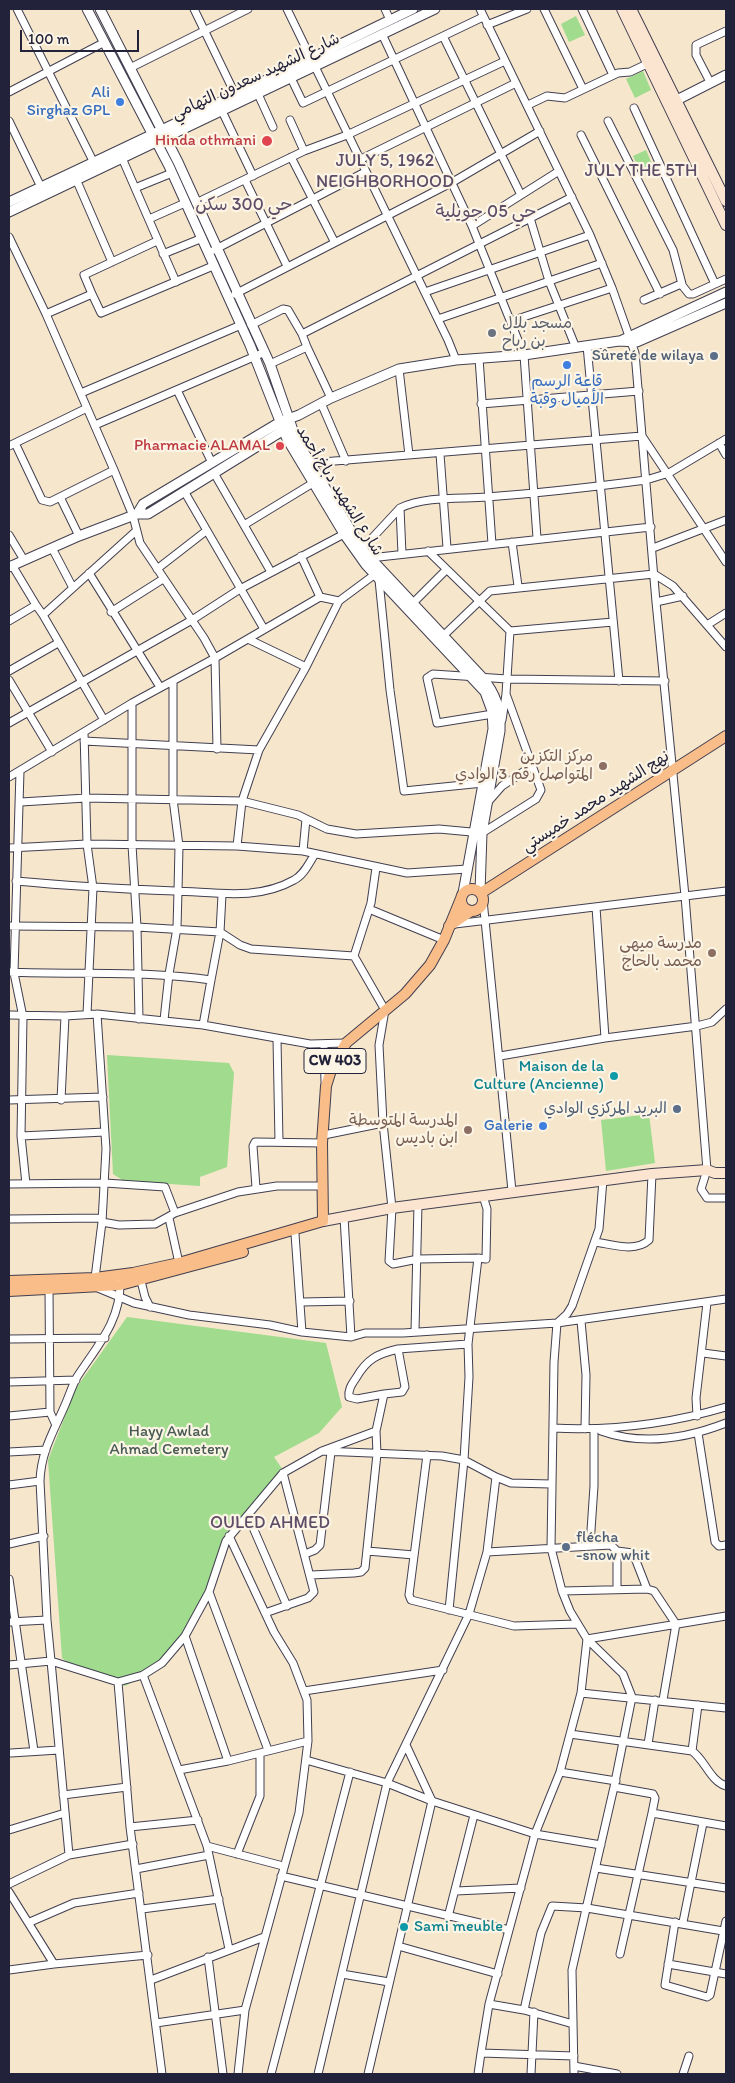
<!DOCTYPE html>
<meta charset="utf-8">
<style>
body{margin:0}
#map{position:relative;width:735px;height:2083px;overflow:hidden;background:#f5e6cc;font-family:Itim,sans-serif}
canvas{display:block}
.frame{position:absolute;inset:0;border:10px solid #22223b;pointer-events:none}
.scale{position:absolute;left:20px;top:30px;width:119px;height:22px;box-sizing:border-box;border:2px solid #22223b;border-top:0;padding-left:6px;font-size:15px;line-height:18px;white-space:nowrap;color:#22223b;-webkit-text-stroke:4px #fcf5e5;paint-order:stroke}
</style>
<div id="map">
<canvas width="735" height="2083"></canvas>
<div class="frame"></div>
<div class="scale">100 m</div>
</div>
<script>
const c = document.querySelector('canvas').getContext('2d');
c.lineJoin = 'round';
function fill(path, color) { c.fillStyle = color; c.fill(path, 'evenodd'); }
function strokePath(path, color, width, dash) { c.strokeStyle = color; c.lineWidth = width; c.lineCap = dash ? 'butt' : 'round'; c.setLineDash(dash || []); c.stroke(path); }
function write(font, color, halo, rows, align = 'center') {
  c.font = font + ' Itim,"Playpen Sans Arabic",sans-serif'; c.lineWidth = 4.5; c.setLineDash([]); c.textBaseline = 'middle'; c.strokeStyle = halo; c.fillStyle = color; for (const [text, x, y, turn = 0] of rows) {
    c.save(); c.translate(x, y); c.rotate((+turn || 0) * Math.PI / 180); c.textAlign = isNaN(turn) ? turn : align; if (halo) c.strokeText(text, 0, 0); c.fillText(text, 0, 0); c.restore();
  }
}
fill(new Path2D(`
 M 576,16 L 585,35 L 569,42 L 561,24 Z
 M 643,71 L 651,90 L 635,98 L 626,79 Z
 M 646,150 L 652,164 L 639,170 L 633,156 Z
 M 107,1055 L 229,1063 L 234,1073 L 227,1167 L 200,1177 L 200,1186 L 124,1181 L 113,1174 Z
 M 649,1114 L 655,1163 L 606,1171 L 601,1120 Z
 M 127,1317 L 326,1343 L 342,1407 L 319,1433 L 274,1457 L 283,1470 L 224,1540 L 208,1591 L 185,1638 L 160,1668 L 125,1686 L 73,1667 L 62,1658 L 48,1460 L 76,1388 Z`), '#a0db8e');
const minor = new Path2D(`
 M 17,9 L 95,165
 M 194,9 L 236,96
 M 287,9 L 448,340 L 456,360
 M 385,9 L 390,20
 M 480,9 L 590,235 L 612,288 L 635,353 L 656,602 L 685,896 L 707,1170 L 701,1189 L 707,1198 L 726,1198
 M 544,9 L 583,89
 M 582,9 L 613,75
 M 487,25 L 527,9
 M 382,34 L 472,226 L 524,355 L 537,538
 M 443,36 L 521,195
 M 130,68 L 248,9
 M 291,78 L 303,103 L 483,17
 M 710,82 L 696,55 L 696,45 L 726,31
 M 9,92 L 103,43
 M 258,94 L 273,127
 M 528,105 L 547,96 L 565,98 L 618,73 L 630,72 L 649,63
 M 634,108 L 715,284
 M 222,111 L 253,176
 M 290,120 L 304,151
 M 9,121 L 41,187
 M 608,121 L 673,250 L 682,284
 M 581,135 L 660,294
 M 291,157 L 334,241
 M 122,158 L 176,282
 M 359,160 L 516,83
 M 76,179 L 112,262
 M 245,180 L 287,266
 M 135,188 L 172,173
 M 196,203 L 304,151 L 347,135 L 505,61
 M 530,218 L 549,281 L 576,348
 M 149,219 L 185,203
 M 472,226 L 559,171
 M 9,237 L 46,314 L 114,470 L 133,516 L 140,543 L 204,638 L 215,658 L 217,749
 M 214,250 L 365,172
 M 163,254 L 200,239
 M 425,292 L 590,235
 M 92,294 L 84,275 L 157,241
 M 235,294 L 451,183 L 540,131
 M 644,300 L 681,284 L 689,294 L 693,294 L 726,279
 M 46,314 L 92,294 L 101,313 L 213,266
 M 438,319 L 602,263
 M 511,321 L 612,288
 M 251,325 L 283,309 L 288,310 L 302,334
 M 587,346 L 619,681
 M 307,347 L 331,398
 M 479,358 L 492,544
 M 270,364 L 307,347 L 302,334 L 572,197
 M 399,369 L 409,455
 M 177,390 L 212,463
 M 81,393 L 241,325
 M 321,403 L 346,461
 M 481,404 L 639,391
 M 95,425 L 265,352
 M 15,443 L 42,500 L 50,502 L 60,497 L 79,536
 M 719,443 L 726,455
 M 9,446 L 87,408
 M 440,454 L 447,548
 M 310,463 L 642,436 L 726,562
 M 214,473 L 271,572
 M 184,491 L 264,629
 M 60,497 L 114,470
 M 400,508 L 402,554
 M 244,525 L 313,483
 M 9,535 L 24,560
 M 512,542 L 518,586
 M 52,548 L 73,588
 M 653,548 L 726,520
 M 362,549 L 400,508 C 426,496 459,499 487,497 C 540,493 593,487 646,480 L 669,473 L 726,439
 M 428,551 L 510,631 L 506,694 L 502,720
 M 301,556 L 320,597
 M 370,558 L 651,527
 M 12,565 L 36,605
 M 157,569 L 206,531
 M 89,573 L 160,687
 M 379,580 L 390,690 L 404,791 L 483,783
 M 656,602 L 683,596
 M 412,604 L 446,570
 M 111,612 L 163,579
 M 9,621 L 36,605 L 43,615
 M 707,625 L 726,613
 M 510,631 L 613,622
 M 441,638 L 490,591 L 654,574 L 673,586 L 726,647
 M 248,639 L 306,667
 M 9,671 L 58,643
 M 9,680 L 52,752
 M 132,703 L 132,845 L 137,927 L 139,1019
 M 493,714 L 437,723 L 427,678 L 433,674 L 507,679 L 665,681
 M 104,720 L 43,615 L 136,531
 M 9,723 L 192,620 L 240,589 L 344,534
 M 84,732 L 87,844 L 93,888 L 87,1014
 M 84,741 L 259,750
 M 20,771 L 14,973 L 23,1017 L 21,1136 L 26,1184
 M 9,777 L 132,703 L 215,658 L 320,597 L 339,601
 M 21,802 L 86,798 L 242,801 L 298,815 L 327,829 L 356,834 L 439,829 L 482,833 L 536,799 L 541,790 L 506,694
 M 488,802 L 502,786 L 532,766
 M 237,846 L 242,801 L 259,750 L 306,667 L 339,601 L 378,572
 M 9,848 L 87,844 L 237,846 L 303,851 L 407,873 L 467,869
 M 303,851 L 306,819
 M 376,868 L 371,903 L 354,956 L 385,1010 L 379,1045 L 383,1123 L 392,1208 L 389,1261 L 393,1264 L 418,1259 L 478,1258
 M 16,881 C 69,886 122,889 175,891 C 215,892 257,901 294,880 C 304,875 309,863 315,854
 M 483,900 L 512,1191
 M 596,907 L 605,1038
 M 369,909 L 444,940
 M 455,924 L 726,891
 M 9,926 L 137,927 L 220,932 L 240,945 L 251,949 L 354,956
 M 9,972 C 76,975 144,970 211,980 L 203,1025
 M 211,980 L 220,932 L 222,895
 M 9,1015 L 65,1016 L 97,1014 L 203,1025 L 310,1044 L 346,1043
 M 164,1020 L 169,974 L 177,928 L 178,891 L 179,846 L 173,799 L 173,681
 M 277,1039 L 279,1142
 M 324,1045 L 325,1082
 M 500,1056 L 605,1038 L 697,1026 L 712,1022 L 726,1009
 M 9,1100 L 103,1097
 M 61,1100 L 65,1016
 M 324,1135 L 383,1123
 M 21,1136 L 105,1132
 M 9,1184 L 105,1183 L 165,1187 L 175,1213
 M 256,1188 L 253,1146 L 255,1142 L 322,1143
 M 344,1217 L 351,1337
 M 169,1218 L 179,1263
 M 9,1219 L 101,1218
 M 102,1222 L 119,1225 L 155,1224 L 175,1213 L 238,1192 L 277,1186 L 322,1186
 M 295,1234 L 302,1332
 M 595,1242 C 611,1244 635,1253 649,1240 L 652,1174
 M 140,1277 L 145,1297 L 150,1307
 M 95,1278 L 102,1222 L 106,1149 L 97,1014
 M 120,1282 C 121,1321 97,1346 77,1377 C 72,1386 69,1396 65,1405 C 54,1431 41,1451 40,1481 L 47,1620 L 51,1661 L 118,1682 L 143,1675 L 162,1663 L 185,1636 L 209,1592 L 226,1541 L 283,1473 L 322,1451 L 376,1431 L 384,1394 L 402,1392 L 405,1387 L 398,1349 L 468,1344
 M 98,1288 L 134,1303 L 189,1315 L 270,1325 L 302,1332 L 351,1337 L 365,1333 L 403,1333 L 557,1323 L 726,1299
 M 49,1290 L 50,1412 L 55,1423
 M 302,1302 L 350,1301
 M 581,1321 L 586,1375 L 585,1429
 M 415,1331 L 418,1204
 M 9,1339 L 105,1338
 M 703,1353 L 726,1356
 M 9,1382 L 76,1380
 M 384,1394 L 357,1399 L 349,1397 C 348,1389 352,1384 356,1378 C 367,1359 377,1354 398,1349
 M 9,1416 L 50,1412
 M 697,1416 L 696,1398 L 707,1303
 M 553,1428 C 612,1431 669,1424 726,1407
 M 601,1431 C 643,1446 685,1439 726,1423
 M 698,1433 L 715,1542 L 719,1546 L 726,1545
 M 322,1451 L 442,1456 L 464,1460 L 496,1477 L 511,1483 L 551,1484
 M 9,1452 L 46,1450
 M 427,1455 L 409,1595 L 411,1600 L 514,1626 L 577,1624
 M 9,1485 L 40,1481
 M 248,1516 L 287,1606
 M 229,1536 L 274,1632 L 293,1663 L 307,1700 L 308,1741 L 299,1813 L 245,2010 L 238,2074
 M 9,1544 L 44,1536
 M 590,1545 L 594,1486 L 594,1430
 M 367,1551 L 414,1555
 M 617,1551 L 633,1553 L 647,1589
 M 487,1552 L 611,1545 L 617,1551 L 617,1589
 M 305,1554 L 315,1550 L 320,1545 L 331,1452
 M 311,1575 L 354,1573 L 361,1572 L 365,1568 L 377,1454 L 376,1431
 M 9,1579 L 34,1751
 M 562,1591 L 647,1589 L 654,1591 L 676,1624 L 663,1700
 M 209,1592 L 268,1750
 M 449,1610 L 464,1460 L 469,1377 L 468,1344 L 478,1258 L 486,1259 L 487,1209 L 483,1196
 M 265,1613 L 308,1598 L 314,1592 L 283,1473
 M 9,1622 L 47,1620
 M 185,1636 L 228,1761
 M 9,1665 L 51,1661 L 69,1855
 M 143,1675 L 207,1846 L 229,1949
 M 118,1682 L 130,1827 L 162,2074
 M 304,1691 L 443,1670
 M 581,1693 L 726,1708
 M 570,1734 L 692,1751 C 705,1760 710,1781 726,1786
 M 648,1744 L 655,1700
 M 692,1751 L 698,1705
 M 11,1753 L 59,1750
 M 306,1760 L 387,1783 L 432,1801 L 535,1834 L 601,1845
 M 179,1770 L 228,1761 L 308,1741
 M 560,1772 L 616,1781
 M 614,1787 L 653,1794 L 655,1798 L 652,1813
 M 63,1795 L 127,1787
 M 130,1827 L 198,1820
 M 9,1830 L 65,1813
 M 207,1846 L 283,1866
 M 237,1854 L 260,1796 L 260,1753
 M 596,1868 L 726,1888
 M 136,1869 L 209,1855
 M 281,1876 L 509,1930
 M 9,1884 L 69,1855 L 133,1844
 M 456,1891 L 521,1888
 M 9,1892 L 54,1964 L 148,1955
 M 142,1909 L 219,1899
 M 448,1917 L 474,1815
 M 30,1922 L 74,1903 L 139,1893
 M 675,1922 L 665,1985 L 707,1997 L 710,1995 L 726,1921
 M 683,1922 L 703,1823
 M 398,1946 L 498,1974
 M 620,1954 L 652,1813 L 726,1826
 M 208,1957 L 223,2074
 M 668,1964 L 726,1974
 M 9,1970 L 54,1964
 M 342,1974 L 389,1982
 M 151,1980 L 264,1937
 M 489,2004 L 524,2010 L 573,2024
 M 524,2010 L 541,1933 L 552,1906 L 587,1908 L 723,1931
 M 156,2023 L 245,2010
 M 481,2053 L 489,2004 L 535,1834 L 560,1772 L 581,1693 L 587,1639 L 726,1616
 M 574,2066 L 617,2074
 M 271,2074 L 350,1772
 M 318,2074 L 387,1783 L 469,1614 L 487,1552 L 496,1477
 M 368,2074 L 432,1801 L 406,1745
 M 478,2074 L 481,2053 L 574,2056
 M 531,2074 L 534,2012
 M 574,2074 L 572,1970 L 614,1787 L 632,1697 L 623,1674 L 587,1639 L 570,1611 L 562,1591 L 551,1548 L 554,1362 L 557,1323 L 567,1314 L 572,1306 L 599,1229 L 603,1180
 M 683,2074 L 689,2056`);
const tertiary = new Path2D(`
 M 87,9 L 169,166 L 250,345 L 287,439 L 344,534 L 366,565 L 485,692 L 492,711 L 493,729 L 463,893
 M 100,9 L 178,162 L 270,364 L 296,439 L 362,549 L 482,677 C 496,694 501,709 500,731 L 482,833 L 480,892
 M 671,103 L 726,75
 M 9,202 C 144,139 279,74 413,9
 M 9,212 L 435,9
 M 620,341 L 726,292
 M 137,514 L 143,504 L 280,422 L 299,415 L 331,398 L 399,369 L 456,360 L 524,355 L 619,341 L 637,342 L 726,303
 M 9,567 L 79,536 L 137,514 L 148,514 L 287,428`);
const secondary = new Path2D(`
 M 622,9 L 726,225
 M 631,9 L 726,201
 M 323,1221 L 392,1208 L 652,1174 L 707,1170 L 715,1173 L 726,1173`);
const primary = new Path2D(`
 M461 900a11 11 0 1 1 22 0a11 11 0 1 1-22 0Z
 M 481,893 L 726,736
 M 449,926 L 471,911
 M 9,1281 L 95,1278 L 133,1273 L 179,1263 L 323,1221 L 322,1143 L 326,1086 L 331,1070 L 346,1043 L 405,994 L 430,965 L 444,940 L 462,896
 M 9,1291 L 120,1285 L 243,1252`);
strokePath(minor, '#423f51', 9);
strokePath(tertiary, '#423f51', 11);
strokePath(secondary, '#423f51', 12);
strokePath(primary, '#423f51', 12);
strokePath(minor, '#fff', 7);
strokePath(tertiary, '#fff', 9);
strokePath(secondary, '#fce5d0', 10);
strokePath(primary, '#f8bd89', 10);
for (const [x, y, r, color] of [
 [120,102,5,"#3f7fe0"],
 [267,141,6,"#e0444e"],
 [492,333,5,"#6b7280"],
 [714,356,5,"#5c6f8a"],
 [567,365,5,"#3f7fe0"],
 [280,446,5,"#e0444e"],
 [603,766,5,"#8d6e63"],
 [712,953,5,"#8d6e63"],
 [614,1076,5,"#0f9aa8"],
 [677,1109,5,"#5c6f8a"],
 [543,1126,5,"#3f7fe0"],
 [468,1130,5,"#8d6e63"],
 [566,1547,5,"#5c6f8a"],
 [404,1927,5,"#0f9aa8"]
]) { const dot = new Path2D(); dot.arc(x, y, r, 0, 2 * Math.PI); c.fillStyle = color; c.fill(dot); strokePath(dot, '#fcf5e5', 2); }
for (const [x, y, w] of [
 [335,1061,62]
]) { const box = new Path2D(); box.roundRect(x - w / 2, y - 12.5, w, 25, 4); c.fillStyle = '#fcf5e5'; c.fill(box); strokePath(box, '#22223b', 1); }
write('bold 15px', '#22223b', null, [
 ["CW 403",335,1061]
]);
write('16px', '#22223b', '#fcf5e5', [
 ["شارع الشهيد سعدون التهامي",256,77,-25],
 ["شارع الشهيد دباخ أحمد",339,491,58],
 ["نهج الشهيد محمد خميستي",596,802,-33]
]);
write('16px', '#366cbe', '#fcf5e5', [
 ["Ali",110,93],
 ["Sirghaz GPL",110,111],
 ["قاعة الرسم",567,382,"center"],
 ["الأميال وقبة",567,400,"center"],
 ["Galerie",533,1126]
], 'right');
write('16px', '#be3a42', '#fcf5e5', [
 ["Hinda othmani",256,141],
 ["Pharmacie ALAMAL",270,446]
], 'right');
write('16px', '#5b616d', '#fcf5e5', [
 ["مسجد بلال",502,324],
 ["بن رباح",502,342]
], 'left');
write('16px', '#4e5e75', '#fcf5e5', [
 ["Sûreté de wilaya",704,356],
 ["البريد المركزي الوادي",667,1109],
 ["flécha",576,1538,"left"],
 ["-snow whit",576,1556,"left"]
], 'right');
write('16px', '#785e54', '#fcf5e5', [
 ["مركز التكزين",593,757],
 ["المتواصل رقم 3 الوادي",593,775],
 ["مدرسة ميهي",702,944],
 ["محمد بالحاج",702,962],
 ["المدرسة المتوسطة",458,1121],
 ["ابن باديس",458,1139]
], 'right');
write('16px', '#0d838f', '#fcf5e5', [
 ["Maison de la",604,1067],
 ["Culture (Ancienne)",604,1085],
 ["Sami meuble",414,1927,"left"]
], 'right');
write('16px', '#485a54', '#fcf5e5', [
 ["Hayy Awlad",169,1432],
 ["Ahmad Cemetery",169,1450]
]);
write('18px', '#5f4d68', '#fcf5e5', [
 ["JULY 5, 1962",385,161],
 ["NEIGHBORHOOD",385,182],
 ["JULY THE 5TH",641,171],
 ["حي 300 سكن",244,205],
 ["حي 05 جويلية",486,212],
 ["OULED AHMED",270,1523]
]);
</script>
